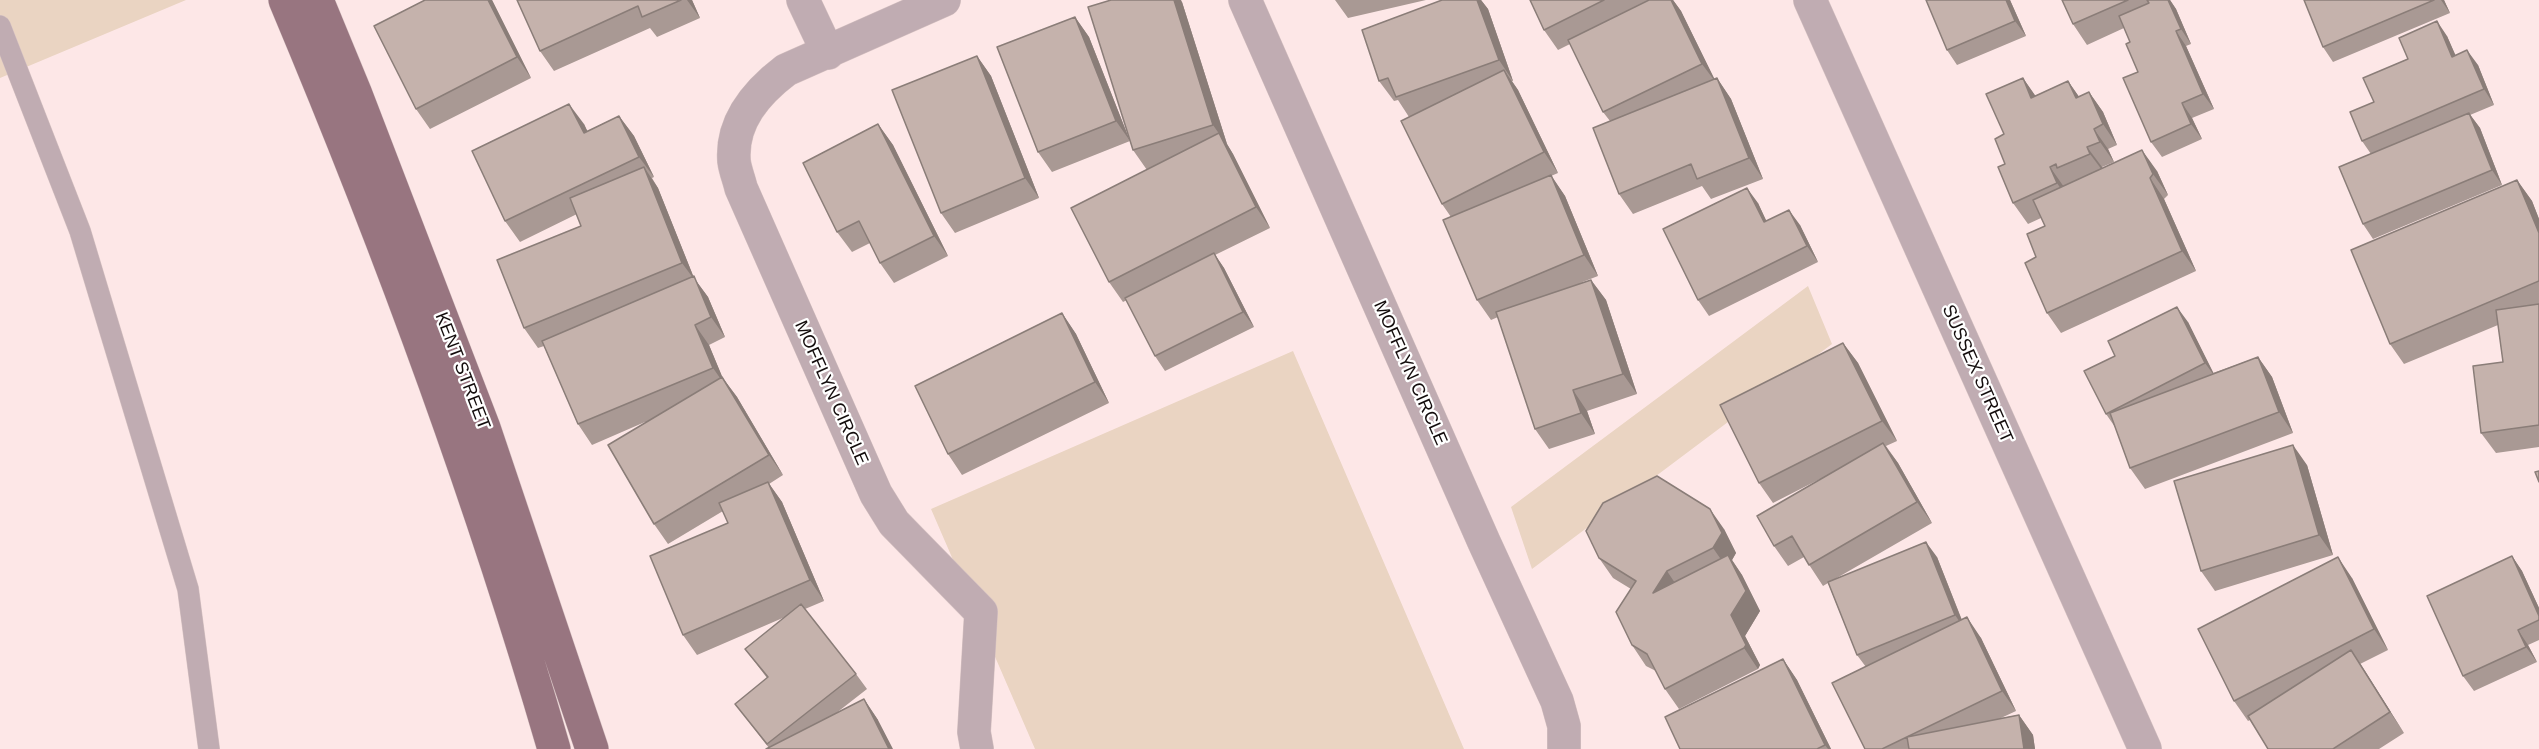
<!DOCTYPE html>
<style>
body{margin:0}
canvas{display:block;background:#fde7e7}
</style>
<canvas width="2539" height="749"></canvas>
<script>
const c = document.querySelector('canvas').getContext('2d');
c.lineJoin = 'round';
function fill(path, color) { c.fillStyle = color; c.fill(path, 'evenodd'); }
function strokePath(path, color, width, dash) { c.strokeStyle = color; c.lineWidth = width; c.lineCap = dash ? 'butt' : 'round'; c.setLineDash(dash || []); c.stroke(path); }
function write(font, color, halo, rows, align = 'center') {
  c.font = font + ' Helvetica,sans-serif'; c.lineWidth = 4.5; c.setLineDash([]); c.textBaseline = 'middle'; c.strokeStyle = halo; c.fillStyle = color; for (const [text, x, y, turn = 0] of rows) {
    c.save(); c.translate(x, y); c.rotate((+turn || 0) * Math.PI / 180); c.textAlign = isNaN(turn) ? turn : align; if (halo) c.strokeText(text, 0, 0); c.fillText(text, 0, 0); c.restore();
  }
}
fill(new Path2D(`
 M 0,0 L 186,0 L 0,78 Z
 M 1808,286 L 1832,344 L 1532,569 L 1511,507 Z
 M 1293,351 L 1464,749 L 1035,749 L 931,509 Z`), '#ead4c2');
const lane = new Path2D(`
 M 0,26 L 80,231 L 188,589 L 209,749`);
const street = new Path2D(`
 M 803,0 L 828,53
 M 944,0 L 786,70 C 757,92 731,121 734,161 C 735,170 739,179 741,188 L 876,494 L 894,523 L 981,612 L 974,732 L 977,749
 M 1245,0 L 1484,542 L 1557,701 L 1564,726 L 1564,749
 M 1810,0 L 2145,749`);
const primary = new Path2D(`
 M 285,0 C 388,245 480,494 554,749
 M 317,0 L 355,92 L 484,428 L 592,749`);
strokePath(lane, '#d8c4c4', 22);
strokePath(street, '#d8c4c4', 34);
strokePath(primary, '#d8c4c4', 34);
strokePath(lane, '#c0acb2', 21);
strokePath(street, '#c0acb2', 33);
strokePath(primary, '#987580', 33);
fill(new Path2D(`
 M 492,0 L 531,78 L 430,129 L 416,109 Z
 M 517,0 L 692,0 L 700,18 L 657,37 L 650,28 L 554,71 L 540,51 Z
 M 1335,0 L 1426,0 L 1348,18 Z
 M 1442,0 L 1481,0 L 1488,9 L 1513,81 L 1512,81 L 1518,90 L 1558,173 L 1551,176 L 1565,196 L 1598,276 L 1580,283 L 1591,280 L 1606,300 L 1637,394 L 1587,411 L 1595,434 L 1549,449 L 1535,429 L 1498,317 L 1491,320 L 1477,300 L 1451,217 L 1442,204 L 1409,117 L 1398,100 L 1394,101 L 1379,81 Z
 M 1530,0 L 1673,0 L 1681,11 L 1714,79 L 1717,78 L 1731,99 L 1763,179 L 1711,199 L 1702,186 L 1633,214 L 1619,194 L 1610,121 L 1603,112 L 1570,44 L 1558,50 L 1544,30 Z
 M 2010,0 L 2026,36 L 1957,65 L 1947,50 Z
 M 2062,0 L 2170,0 L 2176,9 L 2191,44 L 2186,46 L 2214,109 L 2192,118 L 2202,139 L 2162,157 L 2151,142 L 2138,72 L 2130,42 L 2124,28 L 2087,45 L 2073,24 Z
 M 2304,0 L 2444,0 L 2450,13 L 2333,62 L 2323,47 Z
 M 1182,2 L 1227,144 L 1233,154 L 1270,228 L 1215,255 L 1224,268 L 1254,327 L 1165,371 L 1155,356 L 1127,300 L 1123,302 L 1109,282 L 1147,170 L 1133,150 Z
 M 1075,17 L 1089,37 L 1130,141 L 1052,172 L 1038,152 Z
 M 2447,36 L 2455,55 L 2478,65 L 2494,105 L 2470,115 L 2480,128 L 2502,185 L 2373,239 L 2363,224 L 2371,154 L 2362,141 L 2374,102 L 2408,59 Z
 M 977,56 L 991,76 L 1039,198 L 955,233 L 941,213 Z
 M 2023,78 L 2035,96 L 2068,81 L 2079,97 L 2089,92 L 2103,112 L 2117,145 L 2108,149 L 2114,162 L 2102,167 L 2102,169 L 2157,171 L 2168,195 L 2164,199 L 2196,271 L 2061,333 L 2047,313 L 2036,257 L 2045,226 L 2041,218 L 2028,224 L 2013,203 L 2005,164 L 2004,134 Z
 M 619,116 L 634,136 L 654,177 L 652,178 L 658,188 L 694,278 L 708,297 L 725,337 L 709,345 L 722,377 L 737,397 L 783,475 L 769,484 L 782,502 L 824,601 L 805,609 L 856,674 L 867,689 L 835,714 L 864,699 L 878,720 L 769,748 L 735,704 L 767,678 L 745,649 L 785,617 L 697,655 L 683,635 L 728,523 L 723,511 L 668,544 L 654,524 L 645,422 L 592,445 L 578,424 L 544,346 L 538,348 L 524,328 L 581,226 L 577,214 L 520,242 L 505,221 L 584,124 L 587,131 Z
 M 878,124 L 893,145 L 948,256 L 894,283 L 880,263 L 870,243 L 852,252 L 837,232 Z
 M 2517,180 L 2532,201 L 2539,219 L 2539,447 L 2496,453 L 2481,433 L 2503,362 L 2498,325 L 2404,364 L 2390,344 Z
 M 1758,203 L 1766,221 L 1800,225 L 1818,262 L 1709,316 L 1698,300 Z
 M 1062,313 L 1076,334 L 1109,403 L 962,475 L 948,454 Z
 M 2188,322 L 2213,373 L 2258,357 L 2272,377 L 2293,433 L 2145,489 L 2130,468 L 2115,427 L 2106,414 Z
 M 1843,343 L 1858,363 L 1897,441 L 1886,446 L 1898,463 L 1932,523 L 1835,579 L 1937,557 L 1962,620 L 1981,638 L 2016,711 L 2001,718 L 2019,715 L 2033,735 L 2035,749 L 1865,749 L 1866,667 L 1857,655 L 1828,583 L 1823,586 L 1804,557 L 1788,566 L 1774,546 L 1820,479 L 1773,503 L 1759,483 Z
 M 2307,465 L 2333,555 L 2215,591 L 2201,571 Z
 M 1724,529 L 1736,553 L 1732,560 L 1742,575 L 1760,611 L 1745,636 L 1760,665 L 1758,669 L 1679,709 L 1665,689 L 1656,671 L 1646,666 L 1632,645 L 1631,589 L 1613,578 L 1599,558 Z
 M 2512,556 L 2522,571 L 2539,608 L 2539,640 L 2528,645 L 2537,662 L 2474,691 L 2463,676 Z
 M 2352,578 L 2388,650 L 2360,664 L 2404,733 L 2379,749 L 2268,749 L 2250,720 L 2248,721 L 2234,701 Z
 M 1783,659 L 1797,680 L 1831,749 L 1680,749 Z`), '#a99994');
fill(new Path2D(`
 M 488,0 L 492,0 L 531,78 L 517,57 Z
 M 687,0 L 692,0 L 700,18 Z
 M 1174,0 L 1181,0 L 1182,2 L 1227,144 L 1233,154 L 1270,228 L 1256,207 L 1220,135 L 1213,125 Z
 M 1477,0 L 1481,0 L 1488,9 L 1513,81 L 1499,60 Z
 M 1671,0 L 1673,0 L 1681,11 L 1717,84 L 1702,64 Z
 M 2006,0 L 2010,0 L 2026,36 L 2015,21 Z
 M 2168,0 L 2170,0 L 2176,9 L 2191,44 L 2181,29 Z
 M 2441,0 L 2444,0 L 2450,13 Z
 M 1075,17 L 1089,37 L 1130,141 L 1116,121 Z
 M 2437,21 L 2447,36 L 2463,72 L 2452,57 Z
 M 2176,31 L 2186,46 L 2214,109 L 2203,94 Z
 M 2467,50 L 2478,65 L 2494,105 L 2484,89 Z
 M 977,56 L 991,76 L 1039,198 L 1025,178 Z
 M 1504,70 L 1518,90 L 1558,173 L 1544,152 Z
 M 1717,78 L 1731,99 L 1763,179 L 1749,158 Z
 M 2023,78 L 2037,98 L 2031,98 Z
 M 2068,81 L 2082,101 L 2076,98 Z
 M 2089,92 L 2103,112 L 2117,145 L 2103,124 Z
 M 2182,103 L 2192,118 L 2202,139 L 2191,124 Z
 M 569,104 L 584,124 L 598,153 L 584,133 Z
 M 2469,113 L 2480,128 L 2502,185 L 2492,170 Z
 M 619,116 L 634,136 L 654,177 L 639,157 Z
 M 878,124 L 893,145 L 948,256 L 934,236 Z
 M 2094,129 L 2108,149 L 2114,162 L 2100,142 Z
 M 2087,147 L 2102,167 L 2105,174 L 2090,154 Z
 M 2142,150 L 2157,171 L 2168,195 L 2153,174 Z
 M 644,167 L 658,188 L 694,278 L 708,297 L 725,337 L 711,317 L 696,282 L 682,263 Z
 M 2050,167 L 2064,187 L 2071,204 L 2057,183 Z
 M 1551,175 L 1565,196 L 1598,276 L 1584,255 Z
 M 2150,178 L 2164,199 L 2196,271 L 2182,251 Z
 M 2517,180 L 2532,201 L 2539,219 L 2539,233 Z
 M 1747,188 L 1758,203 L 1774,237 L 1764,222 Z
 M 1789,210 L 1800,225 L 1818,262 L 1807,246 Z
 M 1214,253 L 1224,268 L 1254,327 L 1243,312 Z
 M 1591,280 L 1606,300 L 1637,394 L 1623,374 Z
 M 2177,307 L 2188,322 L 2216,378 L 2205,363 Z
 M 1062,313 L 1076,334 L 1109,403 L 1095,382 Z
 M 695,325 L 709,345 L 727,388 L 713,368 Z
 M 1843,343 L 1858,363 L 1897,441 L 1882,421 Z
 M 2258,357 L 2272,377 L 2293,433 L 2279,412 Z
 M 722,377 L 737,397 L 783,475 L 769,455 Z
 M 1573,390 L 1587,411 L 1595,434 L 1581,413 Z
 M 1883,443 L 1898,463 L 1932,523 L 1917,502 Z
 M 2293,445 L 2307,465 L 2333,555 L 2319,535 Z
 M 768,482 L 782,502 L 824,601 L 810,580 Z
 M 1710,509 L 1724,529 L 1736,553 L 1732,560 L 1742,575 L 1760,611 L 1745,636 L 1760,665 L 1758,669 L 1744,648 L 1731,615 L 1727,568 L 1713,548 Z
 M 1926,542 L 1937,557 L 1966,631 L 1955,615 Z
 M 2512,556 L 2522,571 L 2539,608 L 2539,616 Z
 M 2338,557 L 2352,578 L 2388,650 L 2374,629 Z
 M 1667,571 L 1681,592 L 1653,593 Z
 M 1967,617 L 1981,638 L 2016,711 L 2002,691 Z
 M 2518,630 L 2528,645 L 2537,662 L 2526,647 Z
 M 2351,650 L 2365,671 L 2404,733 L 2390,712 Z
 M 1783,659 L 1797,680 L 1831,749 L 1828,749 L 1825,745 Z
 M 864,699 L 878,720 L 893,749 L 889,749 Z
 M 2019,715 L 2033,735 L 2035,749 L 2024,749 Z`), '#8a7d78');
const building = new Path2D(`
 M 425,0 L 488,0 L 517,57 L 416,109 L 374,26 Z
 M 517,0 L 681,0 L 642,17 L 638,6 L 540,51 Z
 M 1111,0 L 1174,0 L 1213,125 L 1133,150 L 1088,7 Z
 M 1442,0 L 1477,0 L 1499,60 L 1396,97 L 1388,78 L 1379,81 L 1362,30 Z
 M 1530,0 L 1604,0 L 1544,30 Z
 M 1649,0 L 1671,0 L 1702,64 L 1603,112 L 1568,40 Z
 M 1926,0 L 2006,0 L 2015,21 L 1947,50 Z
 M 2062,0 L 2128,0 L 2073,24 Z
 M 2147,0 L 2168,0 L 2181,29 L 2176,31 L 2203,94 L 2182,103 L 2191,124 L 2151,142 L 2123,78 L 2138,72 L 2126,44 L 2130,42 L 2119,16 L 2149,3 Z
 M 2304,0 L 2434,0 L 2323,47 Z
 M 1075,17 L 1116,121 L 1038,152 L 997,47 Z
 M 2437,21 L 2452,57 L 2467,50 L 2484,89 L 2362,141 L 2350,112 L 2374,102 L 2363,78 L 2408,59 L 2399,38 Z
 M 977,56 L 1025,178 L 941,213 L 892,90 Z
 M 1504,70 L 1544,152 L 1442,204 L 1401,121 Z
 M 1717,78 L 1749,158 L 1697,179 L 1691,164 L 1619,194 L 1593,128 Z
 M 2023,78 L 2031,98 L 2068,81 L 2076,98 L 2089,92 L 2103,124 L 2094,129 L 2100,142 L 2087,147 L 2090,154 L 2057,168 L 2056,164 L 2050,167 L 2057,183 L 2013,203 L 1998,167 L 2005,164 L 1995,139 L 2004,134 L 1986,94 Z
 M 569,104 L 584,133 L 619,116 L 639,157 L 505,221 L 472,151 Z
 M 2469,113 L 2492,170 L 2363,224 L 2339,167 Z
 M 878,124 L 934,236 L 880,263 L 859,221 L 837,232 L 803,163 Z
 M 1219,133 L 1256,207 L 1109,282 L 1071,208 Z
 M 2142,150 L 2153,174 L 2150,178 L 2182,251 L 2047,313 L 2025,263 L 2036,257 L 2027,234 L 2045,226 L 2033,200 Z
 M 644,167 L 682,263 L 524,328 L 497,260 L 581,226 L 570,198 Z
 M 1551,175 L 1584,255 L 1477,300 L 1443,220 Z
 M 2517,180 L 2539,233 L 2539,281 L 2390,344 L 2351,250 Z
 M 1747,188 L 1764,222 L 1789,210 L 1807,246 L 1698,300 L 1663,229 Z
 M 1214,253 L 1243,312 L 1155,356 L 1125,298 Z
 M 694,276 L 711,317 L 695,325 L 713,368 L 578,424 L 542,341 Z
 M 1591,280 L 1623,374 L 1573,390 L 1581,413 L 1535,429 L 1496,312 Z
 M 2539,304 L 2539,425 L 2481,433 L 2473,366 L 2503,362 L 2496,310 Z
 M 2177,307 L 2205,363 L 2106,414 L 2084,371 L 2115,356 L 2108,341 Z
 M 1062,313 L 1095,382 L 948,454 L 915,386 Z
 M 1843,343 L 1882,421 L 1759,483 L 1720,405 Z
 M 2258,357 L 2279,412 L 2130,468 L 2110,413 Z
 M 722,377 L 769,455 L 654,524 L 608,445 Z
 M 1883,443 L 1917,502 L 1809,565 L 1792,536 L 1774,546 L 1757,516 Z
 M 2293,445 L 2319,535 L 2201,571 L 2174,481 Z
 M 2539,471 L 2539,482 L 2535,472 Z
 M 1657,476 L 1710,509 L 1722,533 L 1713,548 L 1667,571 L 1653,593 L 1728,555 L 1746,591 L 1731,615 L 1746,645 L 1744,648 L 1665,689 L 1647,654 L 1632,645 L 1616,612 L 1636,581 L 1599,558 L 1586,531 L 1603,503 Z
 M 768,482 L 810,580 L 683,635 L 650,556 L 728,523 L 719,503 Z
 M 1926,542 L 1955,615 L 1857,655 L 1828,582 Z
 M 2512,556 L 2539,616 L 2539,620 L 2518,630 L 2526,647 L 2463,676 L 2427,596 Z
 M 2338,557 L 2374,629 L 2234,701 L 2198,629 Z
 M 801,604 L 856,674 L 767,744 L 735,704 L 768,677 L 745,649 Z
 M 1967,617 L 2002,691 L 1882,749 L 1865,749 L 1832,683 Z
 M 2351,650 L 2390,712 L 2333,749 L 2268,749 L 2248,716 Z
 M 1783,659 L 1825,745 L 1817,749 L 1680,749 L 1665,717 Z
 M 864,699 L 889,749 L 766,749 Z
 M 2019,715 L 2024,749 L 1909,749 L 1907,737 Z`);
fill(building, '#c5b2ac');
strokePath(building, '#8a7d78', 1.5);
write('18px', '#130c0c', '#fff', [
 ["KENT STREET",462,371,69],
 ["MOFFLYN CIRCLE",1410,373,66],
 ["SUSSEX STREET",1977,374,66],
 ["MOFFLYN CIRCLE",831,393,66]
]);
</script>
